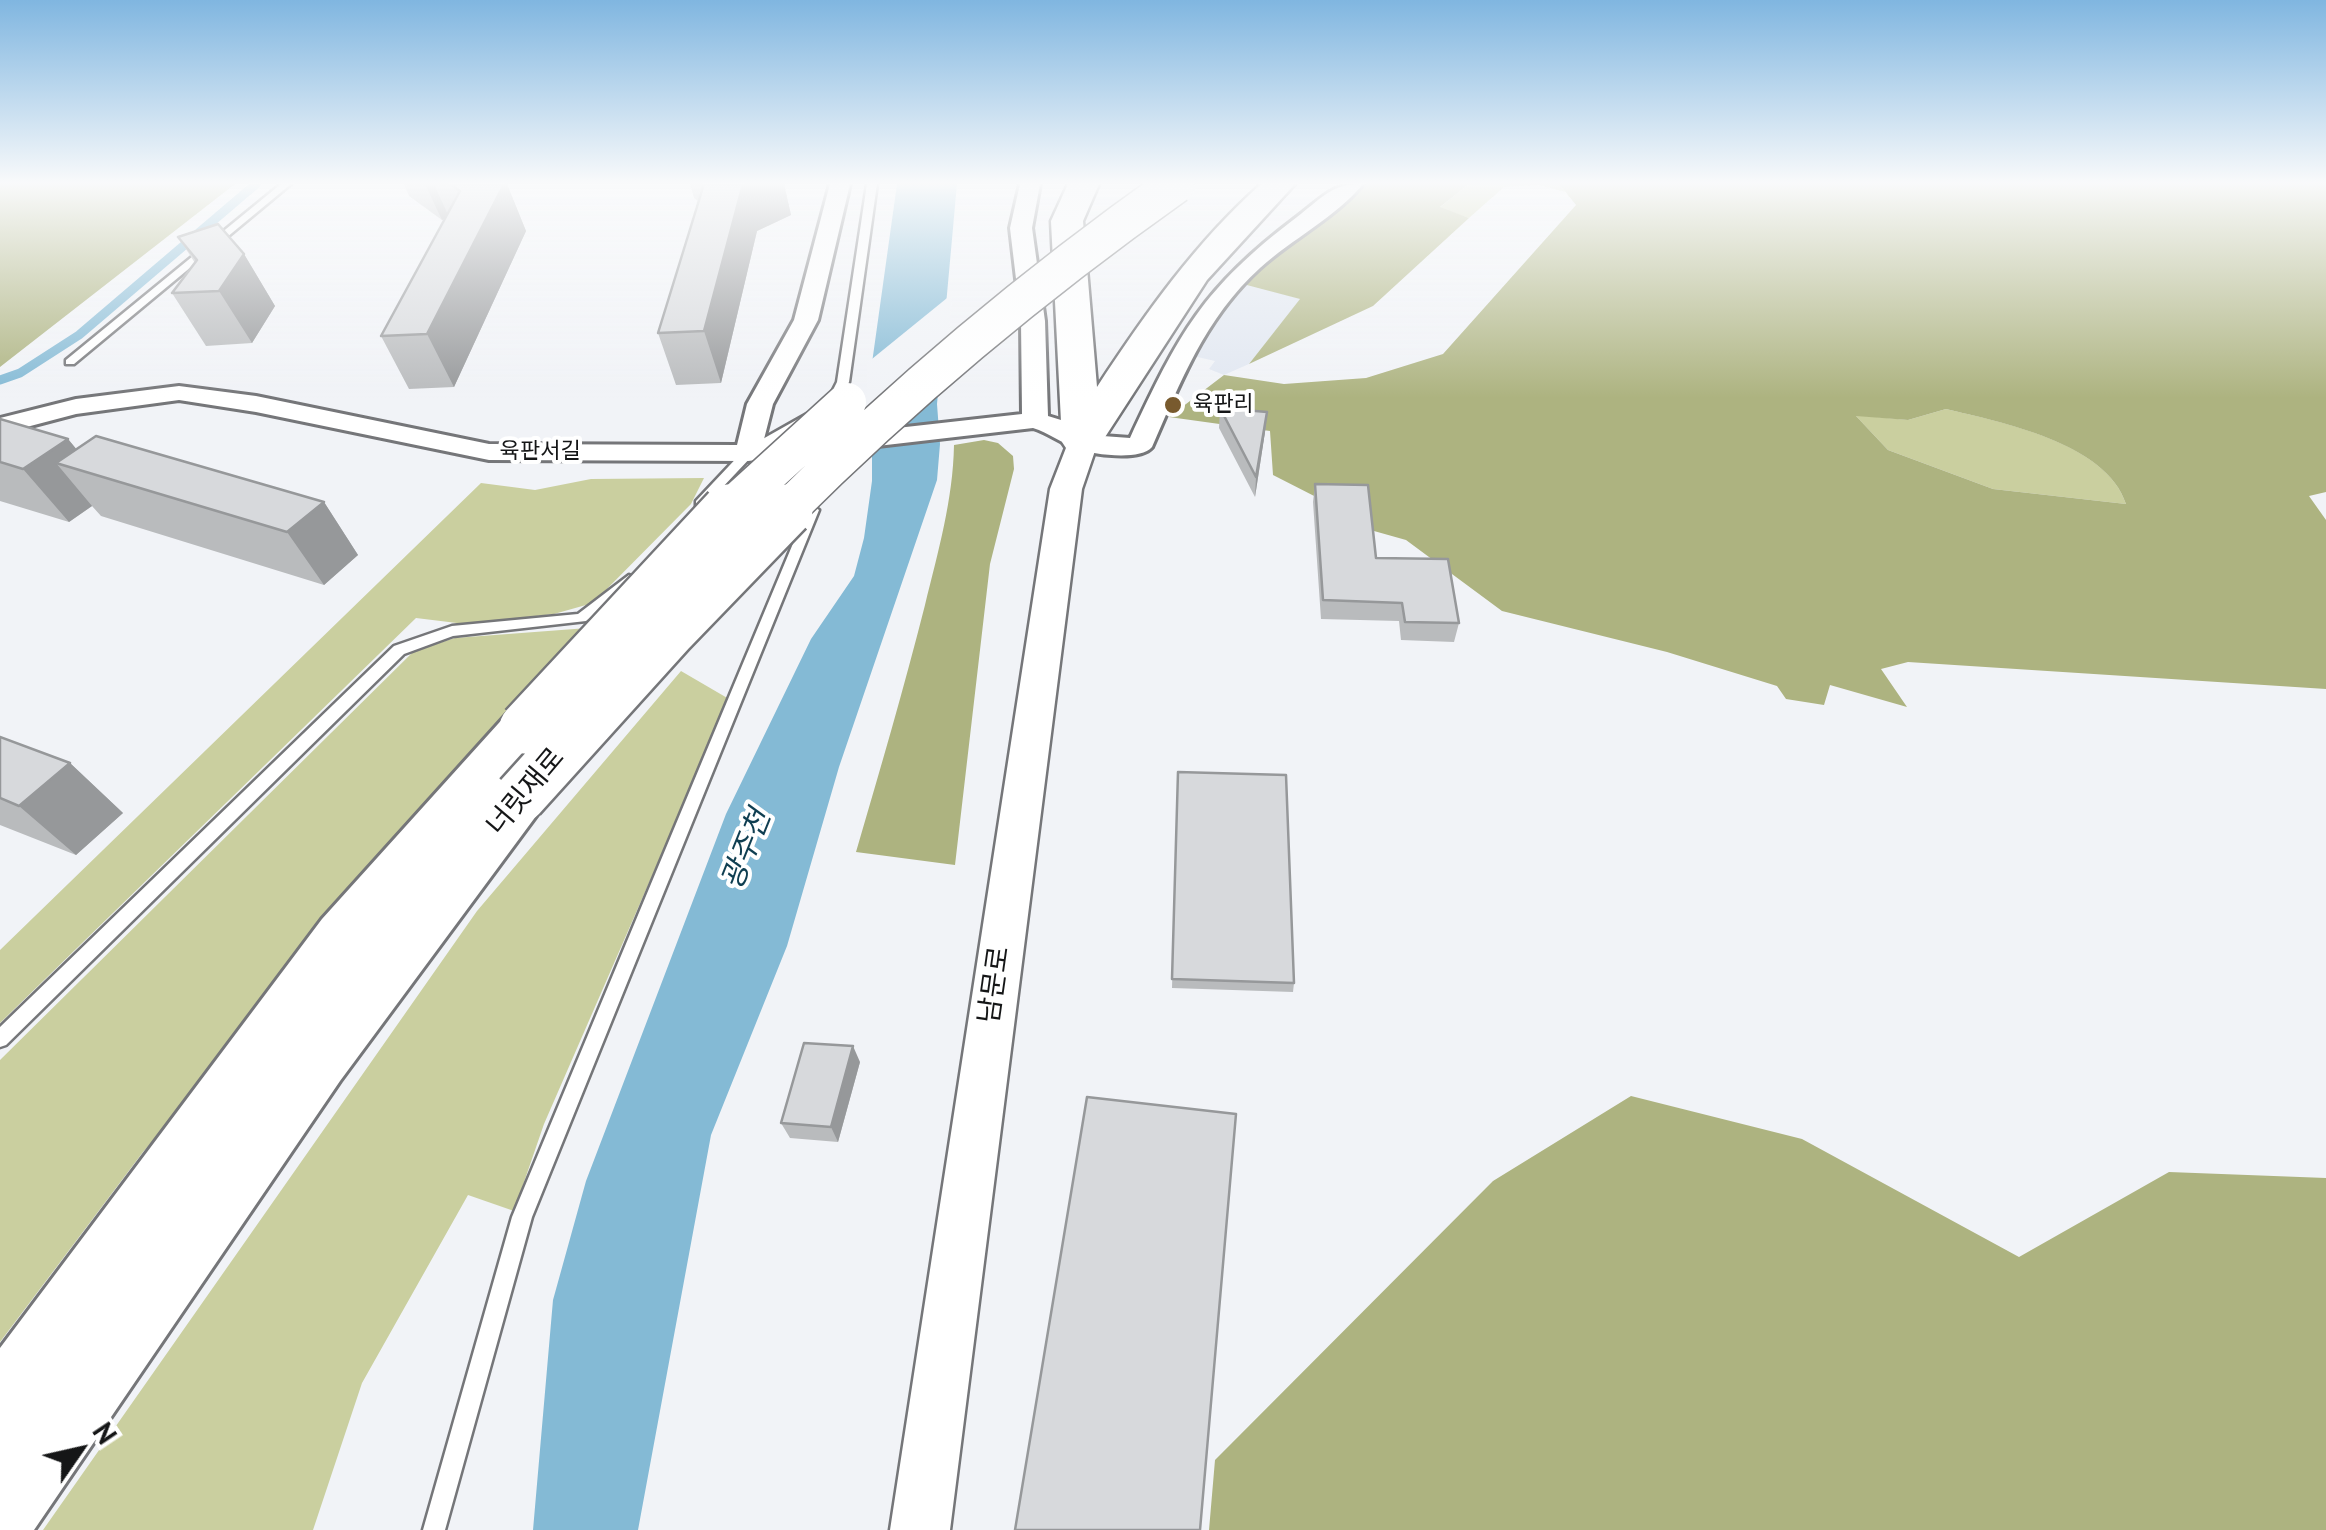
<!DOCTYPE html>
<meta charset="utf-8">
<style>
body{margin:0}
#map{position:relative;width:2326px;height:1530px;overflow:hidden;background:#f1f3f7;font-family:"PT Sans",sans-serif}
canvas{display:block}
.north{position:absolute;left:30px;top:1400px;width:100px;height:100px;-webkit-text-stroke:8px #fff;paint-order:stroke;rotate:56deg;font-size:28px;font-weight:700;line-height:40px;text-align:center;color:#151617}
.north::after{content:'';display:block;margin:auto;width:35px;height:45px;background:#151617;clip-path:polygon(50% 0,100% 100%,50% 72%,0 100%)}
</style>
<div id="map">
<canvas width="2326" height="1530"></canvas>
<div class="north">N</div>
</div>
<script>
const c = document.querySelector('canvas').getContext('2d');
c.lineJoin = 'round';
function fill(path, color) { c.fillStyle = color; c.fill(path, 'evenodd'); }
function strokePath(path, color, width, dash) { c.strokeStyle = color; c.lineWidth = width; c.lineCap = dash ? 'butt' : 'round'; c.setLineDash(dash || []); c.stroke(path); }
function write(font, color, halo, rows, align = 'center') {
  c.font = font + ' "PT Sans","Noto Sans KR",sans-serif'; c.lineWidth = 8; c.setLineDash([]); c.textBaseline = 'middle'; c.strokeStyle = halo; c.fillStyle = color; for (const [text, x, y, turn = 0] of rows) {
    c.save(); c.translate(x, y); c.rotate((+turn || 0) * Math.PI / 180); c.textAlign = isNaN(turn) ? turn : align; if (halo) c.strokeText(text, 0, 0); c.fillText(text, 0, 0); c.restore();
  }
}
fill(new Path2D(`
 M 1243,283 L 1301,299 L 1249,364 L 1224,375 L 1209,369 L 1215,361 L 1193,356 L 1217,309 Z`), '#e1e7f1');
fill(new Path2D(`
 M 1469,184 L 1559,184 L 1566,192 L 1538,185 L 1504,187 L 1469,218 L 1439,208 Z
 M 1946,409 C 2001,422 2107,443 2126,504 L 1993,489 L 1888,450 L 1855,415 L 1908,420 Z
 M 704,478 L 691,504 L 593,603 L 554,614 L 465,624 L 416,618 L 0,1023 L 0,950 L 481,483 L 535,490 L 591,479 Z
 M 601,627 L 143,1152 L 0,1342 L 0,1060 L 414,651 L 455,638 Z
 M 681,671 L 729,699 L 544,1124 L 514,1211 L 468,1195 L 362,1383 L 313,1530 L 43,1530 L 477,911 Z`), '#cacf9f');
fill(new Path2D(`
 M 0,184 L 235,184 L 0,367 Z
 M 1365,184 L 1469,184 L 1440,207 L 1469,218 L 1373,306 L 1249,364 L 1300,299 L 1243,284 Z
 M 1559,184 L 2326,184 L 2326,492 L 2309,496 L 2326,520 L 2326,689 L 1908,662 L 1881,669 L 1907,707 L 1830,685 L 1824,705 L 1786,699 L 1777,686 L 1667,652 L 1502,611 L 1406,540 L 1374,531 L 1367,501 L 1322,500 L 1273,475 L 1270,431 L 1169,417 L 1224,375 L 1284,384 L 1366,378 L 1443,354 L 1576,205 ZM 1946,409 C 2000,422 2107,443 2126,504 L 1993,489 L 1888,450 L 1856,416 L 1908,420 Z
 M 984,440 L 998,443 L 1013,456 L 1014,469 L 990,564 L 955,865 L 856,852 C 880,770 904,688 925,605 C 938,552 953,500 954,445 Z
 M 1631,1096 L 1802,1139 L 2019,1257 L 2169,1172 L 2326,1178 L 2326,1530 L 1209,1530 L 1215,1460 L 1493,1181 Z`), '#adb380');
fill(new Path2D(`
 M 897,184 L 957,184 L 937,404 L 940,444 L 937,480 L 839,767 L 787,946 L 711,1135 L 638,1530 L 533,1530 L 553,1300 L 586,1181 L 726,814 L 811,639 L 854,576 L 864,538 L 872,481 L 872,363 Z`), '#84bad5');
fill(new Path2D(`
 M 952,294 L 944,388 L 867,459 L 867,363 Z`), '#f1f3f7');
strokePath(new Path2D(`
 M 0,380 L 20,373 L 79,335 L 256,184`), '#84bad5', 9);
const service = new Path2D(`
 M 281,184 L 291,184 L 74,364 L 66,364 L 66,360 Z
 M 867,184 L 877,184 L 849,382 L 840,400 L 834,403 L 828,400 L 837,382 Z
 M 807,414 L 811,416 L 811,420 L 753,455 L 704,507 L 696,507 L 696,501 L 745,449 Z
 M 813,506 L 819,510 L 532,1217 L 445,1530 L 423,1530 L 512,1217 L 807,510 Z
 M 629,575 L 634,577 L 636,580 L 634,583 L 586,621 L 453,636 L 404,654 L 6,1045 L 0,1047 L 0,1027 L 394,646 L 452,626 L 578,614 Z`);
const minor = new Path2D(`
 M 830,184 L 850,184 L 818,320 L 773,404 L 763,443 L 1022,414 L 1021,321 L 1010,228 L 1020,184 L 1040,184 L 1032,228 L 1045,321 L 1048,416 L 1074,424 L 1089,435 L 1130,438 C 1179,333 1202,289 1297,217 C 1320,200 1333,182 1363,184 C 1336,217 1292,239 1260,268 C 1205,318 1181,381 1152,447 C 1140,461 1093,455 1076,448 C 1061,443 1049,433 1033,428 L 748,461 L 489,460 L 256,412 L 179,400 L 76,414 L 0,434 L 0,418 L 76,399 L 179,386 L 256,396 L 489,444 L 737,445 L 747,404 L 794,320 Z`);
const tertiary = new Path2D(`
 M 1082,432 L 1093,435 L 1098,442 L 1082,489 L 950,1530 L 890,1530 L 1050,489 L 1071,435 Z`);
const primary = new Path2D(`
 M 1068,184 L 1099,184 L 1083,221 L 1097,387 C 1145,314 1195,243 1261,184 L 1295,184 L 1207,280 L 1096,451 L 1082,454 L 1068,451 L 1062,442 L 1051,221 Z`);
const trunk = new Path2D(`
 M 525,709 L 543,714 L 551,728 L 512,778 L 520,776 L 539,782 L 547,797 L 539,812 L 340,1081 L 34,1530 L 0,1530 L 0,1348 L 322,919 L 507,714 Z`);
strokePath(service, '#757679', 5);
strokePath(minor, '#757679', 6);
strokePath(tertiary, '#757679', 5);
strokePath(primary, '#757679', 5);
strokePath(trunk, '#757679', 6);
fill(service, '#fff');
fill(minor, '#fff');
fill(tertiary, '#fff');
fill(primary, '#fff');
fill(trunk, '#fff');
const trunkBridgeFar1 = new Path2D(`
 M 725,513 L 847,402
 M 784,513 C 906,391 1036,283 1176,184`);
const trunkBridge = new Path2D(`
 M 525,728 L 728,510
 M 520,797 L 671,630 L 787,510`);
strokePath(trunkBridgeFar1, '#757679', 41, []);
strokePath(trunkBridge, '#757679', 56, []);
strokePath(trunkBridgeFar1, '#fff', 38);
strokePath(trunkBridge, '#fff', 51);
fill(new Path2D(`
 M 404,184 L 507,184 L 526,231 L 454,387 L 409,389 L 381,336 L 446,218 L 442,220 L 409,196 Z
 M 690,184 L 784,184 L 791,215 L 757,231 L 721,383 L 676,385 L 658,333 L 698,201 L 694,198 Z
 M 178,237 L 244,254 L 275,306 L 252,343 L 206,346 L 172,293 L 195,263 Z
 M 1220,408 L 1267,412 L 1265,432 L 1255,497 L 1219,428 Z
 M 0,419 L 68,439 L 76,449 L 324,502 L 358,555 L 324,585 L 101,516 L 92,506 L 69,522 L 0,501 Z
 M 1315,484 L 1376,558 L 1459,623 L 1454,642 L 1401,640 L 1399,621 L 1321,619 L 1313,502 Z
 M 0,737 L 70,763 L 123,813 L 76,855 L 0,825 Z
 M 1178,772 L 1294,983 L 1293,992 L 1172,988 Z
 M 860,1062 L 838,1142 L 790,1138 L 781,1123 Z`), '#b9bbbd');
fill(new Path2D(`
 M 425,184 L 434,184 L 449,217 L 442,220 Z
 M 504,184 L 507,184 L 526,231 L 454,387 L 427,334 Z
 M 743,184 L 784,184 L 791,215 L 757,231 L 721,383 L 704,331 Z
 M 244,254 L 275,306 L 252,343 L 219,291 Z
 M 1267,412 L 1265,432 L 1255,497 L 1256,477 Z
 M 68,439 L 98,475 L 56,463 L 92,506 L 69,522 L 23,469 Z
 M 324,502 L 358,555 L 324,585 L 287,532 Z
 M 70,763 L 123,813 L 76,855 L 19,806 Z
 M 853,1046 L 860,1062 L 838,1142 L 831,1127 Z`), '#96989a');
const building = new Path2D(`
 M 450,184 L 504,184 L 427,334 L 381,336 L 460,191 Z
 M 704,184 L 743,184 L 704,331 L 658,333 Z
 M 218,224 L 244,254 L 219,291 L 172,293 L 197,260 L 178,237 Z
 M 1220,408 L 1267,412 L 1256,477 Z
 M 0,419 L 68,439 L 23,469 L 0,462 Z
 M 96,436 L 324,502 L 287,532 L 56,463 Z
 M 1315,484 L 1368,485 L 1376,558 L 1448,559 L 1459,623 L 1405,622 L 1402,603 L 1323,600 Z
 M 0,737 L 70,763 L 19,806 L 0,798 Z
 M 1178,772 L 1286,775 L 1294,983 L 1172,979 Z
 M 804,1043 L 853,1046 L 831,1127 L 781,1123 Z
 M 1087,1097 L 1236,1114 L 1200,1530 L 1015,1530 Z`);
fill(building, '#d7d9dc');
strokePath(building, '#96989a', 2.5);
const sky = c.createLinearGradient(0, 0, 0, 398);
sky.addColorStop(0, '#80b6e0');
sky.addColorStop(0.46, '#f9fafb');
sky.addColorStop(1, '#f9fafb00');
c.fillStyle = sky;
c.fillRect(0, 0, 2326, 398);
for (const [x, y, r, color] of [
 [1173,405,10,"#785a2e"]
]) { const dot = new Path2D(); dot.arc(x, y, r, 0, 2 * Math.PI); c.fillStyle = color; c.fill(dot); strokePath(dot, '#fff', 4); }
write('22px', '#151617', '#fff', [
 ["육판리",1193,405]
], 'left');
write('22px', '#151617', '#fff', [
 ["육판서길",540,452]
]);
write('28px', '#151617', '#fff', [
 ["너릿재로",526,792,-50],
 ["남문로",995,985,-82]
]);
write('italic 30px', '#0f3e51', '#fff', [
 ["광주천",747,850,-68]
]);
</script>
